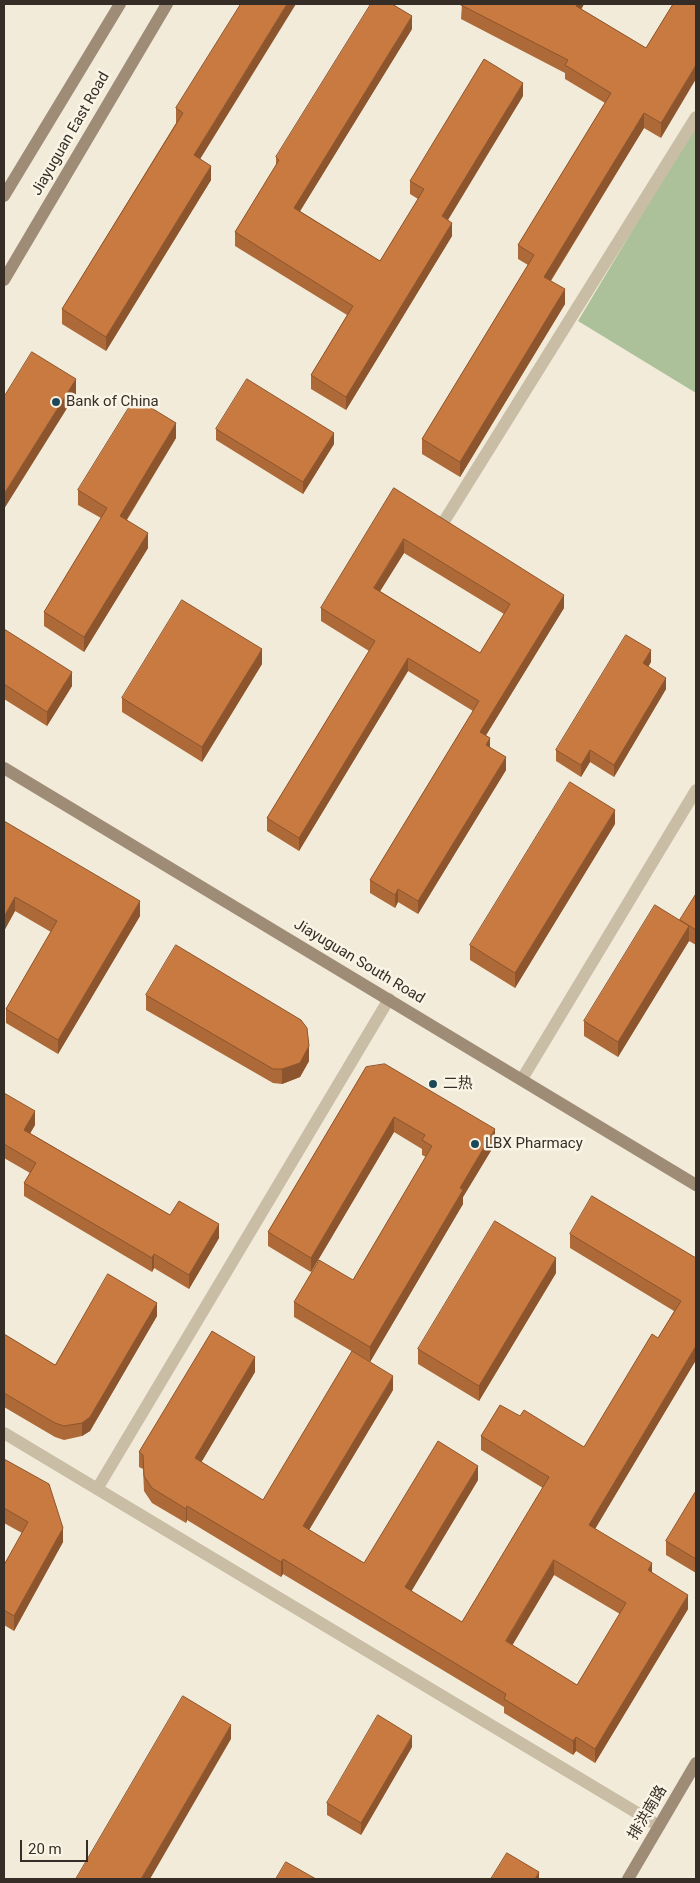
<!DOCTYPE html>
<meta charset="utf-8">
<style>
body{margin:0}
#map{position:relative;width:700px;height:1883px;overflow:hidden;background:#f2ebd9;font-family:Roboto,sans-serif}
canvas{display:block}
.frame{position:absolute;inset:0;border:5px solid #362e26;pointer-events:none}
.scale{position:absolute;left:20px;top:1840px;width:68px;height:22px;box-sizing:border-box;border:2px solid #362e26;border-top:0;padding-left:6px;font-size:15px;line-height:18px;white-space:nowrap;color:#362e26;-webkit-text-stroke:4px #faf4e6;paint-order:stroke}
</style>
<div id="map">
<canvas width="700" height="1883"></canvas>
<div class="frame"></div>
<div class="scale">20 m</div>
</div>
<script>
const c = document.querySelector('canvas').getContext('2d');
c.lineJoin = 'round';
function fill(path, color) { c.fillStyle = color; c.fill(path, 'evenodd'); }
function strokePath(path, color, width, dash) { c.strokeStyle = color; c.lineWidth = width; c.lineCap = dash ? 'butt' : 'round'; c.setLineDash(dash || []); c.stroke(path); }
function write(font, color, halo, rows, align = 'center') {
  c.font = font + ' Roboto,"Noto Sans SC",sans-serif'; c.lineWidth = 5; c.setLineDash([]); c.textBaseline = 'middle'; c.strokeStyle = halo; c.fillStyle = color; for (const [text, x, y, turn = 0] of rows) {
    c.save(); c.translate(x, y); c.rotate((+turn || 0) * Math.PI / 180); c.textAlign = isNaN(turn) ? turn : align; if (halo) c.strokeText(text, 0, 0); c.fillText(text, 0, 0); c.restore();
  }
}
fill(new Path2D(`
 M 696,124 L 696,393 L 578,321 Z`), '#acc199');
strokePath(new Path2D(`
 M 443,523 L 696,117
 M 522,1079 L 696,790
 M 4,1433 L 659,1826
 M 97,1489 L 389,999`), '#cabda5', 12);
strokePath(new Path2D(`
 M 4,196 L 120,4
 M 4,280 L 167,4
 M 4,768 L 696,1185
 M 628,1879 L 696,1763`), '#9e8c76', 12);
fill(new Path2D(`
 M 241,4 L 200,159 L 211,180 L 106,351 L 62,324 L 62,309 L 176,123 L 176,108 Z
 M 462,4 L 584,4 L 581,9 L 646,48 L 673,4 L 661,138 L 644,128 L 551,281 L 565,304 L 460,477 L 422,454 L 422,439 L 528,265 L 518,259 L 518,245 L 605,103 L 565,79 L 565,73 L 461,19 Z
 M 412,29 L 300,211 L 380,261 L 418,199 L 410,194 L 410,181 L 523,96 L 447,220 L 452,236 L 346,410 L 311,389 L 311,375 L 347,315 L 235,246 L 235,232 L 276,166 L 276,157 Z
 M 216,429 L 334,444 L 303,494 L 216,440 Z
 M 176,438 L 127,520 L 148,548 L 84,652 L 44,626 L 44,612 L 101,518 L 78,505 L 78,490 Z
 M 394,488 L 564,608 L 486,735 L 490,748 L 506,770 L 418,914 L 398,902 L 395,908 L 370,893 L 370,880 L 473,711 L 408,671 L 299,851 L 267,831 L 267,818 L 369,651 L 321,621 L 321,608 ZM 404,553 L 504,614 L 480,653 L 380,591 Z
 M 4,629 L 72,686 L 47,726 L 4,699 Z
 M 651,662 L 648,667 L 666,689 L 614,777 L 590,762 L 581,777 L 556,761 L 556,750 Z
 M 262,664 L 202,762 L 122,712 L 122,698 Z
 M 4,821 L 140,916 L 58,1054 L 6,1023 L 6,1009 L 51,932 L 15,911 L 4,931 Z
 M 615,824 L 515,988 L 470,960 L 470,945 Z
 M 696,894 L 696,945 L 689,941 L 618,1057 L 584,1036 L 584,1021 L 680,920 Z
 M 146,995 L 309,1061 L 300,1077 L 282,1084 L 273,1083 L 146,1010 Z
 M 366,1067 L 495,1144 L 463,1197 L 463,1204 L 370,1362 L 294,1317 L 294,1302 L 353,1280 L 426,1157 L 422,1155 L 422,1149 L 394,1132 L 311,1272 L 268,1246 L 268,1232 Z
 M 4,1093 L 35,1125 L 30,1133 L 170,1215 L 219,1238 L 189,1289 L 154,1268 L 152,1272 L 24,1196 L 24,1183 L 30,1173 L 4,1158 Z
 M 570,1234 L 696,1258 L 696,1360 L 595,1529 L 652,1572 L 688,1609 L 595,1763 L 576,1751 L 573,1755 L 504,1713 L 504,1707 L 283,1574 L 281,1577 L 187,1520 L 186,1523 L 152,1503 L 144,1491 L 143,1469 L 139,1467 L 139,1452 L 255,1372 L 201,1462 L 263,1500 L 393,1390 L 309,1530 L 364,1563 L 478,1480 L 411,1591 L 462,1622 L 543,1488 L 481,1450 L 481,1436 L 520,1416 L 584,1447 L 658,1338 L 674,1311 L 570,1248 ZM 554,1575 L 620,1614 L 577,1685 L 512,1645 Z
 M 556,1273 L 479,1401 L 418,1364 L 418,1349 Z
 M 157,1316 L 90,1431 L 82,1436 L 64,1440 L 55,1437 L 4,1407 L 4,1334 L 55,1365 Z
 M 4,1459 L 63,1542 L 14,1631 L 4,1625 L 4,1565 L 22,1533 L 4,1523 Z
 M 696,1491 L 696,1573 L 666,1555 L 666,1541 Z
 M 412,1747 L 361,1835 L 327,1815 L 327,1803 Z`), '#ad6937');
fill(new Path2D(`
 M 287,4 L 296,4 L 194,169 L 194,155 Z
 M 577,4 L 584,4 L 576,20 L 576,6 Z
 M 412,16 L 412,29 L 294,221 L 294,208 Z
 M 696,65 L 696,79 L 661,138 L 661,123 Z
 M 523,83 L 523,96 L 442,230 L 442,216 Z
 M 644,113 L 644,128 L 544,291 L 544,277 Z
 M 211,166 L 211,180 L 106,351 L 106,337 Z
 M 452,223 L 452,236 L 346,410 L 346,397 Z
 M 565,289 L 565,304 L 460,477 L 460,462 Z
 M 76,379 L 76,394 L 4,509 L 4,494 Z
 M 176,423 L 176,438 L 120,530 L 120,516 Z
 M 334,433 L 334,444 L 303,494 L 303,482 Z
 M 148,533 L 148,548 L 84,652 L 84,637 Z
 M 404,539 L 404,553 L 374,601 L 374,588 Z
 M 564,595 L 564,608 L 480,745 L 480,732 Z
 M 262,649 L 262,664 L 202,762 L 202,747 Z
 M 651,650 L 651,662 L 643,675 L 643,663 Z
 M 408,658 L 408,671 L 299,851 L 299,838 Z
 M 72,672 L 72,686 L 47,726 L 47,712 Z
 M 666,678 L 666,689 L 614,777 L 614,765 Z
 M 490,738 L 490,751 L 486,745 Z
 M 590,750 L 590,762 L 581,777 L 581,765 Z
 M 506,757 L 506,770 L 418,914 L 418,901 Z
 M 615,810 L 615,824 L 515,988 L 515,973 Z
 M 398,889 L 398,902 L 395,908 L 395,895 Z
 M 15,897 L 15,911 L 4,931 L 4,917 Z
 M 140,901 L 140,916 L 58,1054 L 58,1040 Z
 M 689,926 L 689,941 L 618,1057 L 618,1042 Z
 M 309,1046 L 309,1061 L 300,1077 L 282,1084 L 282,1069 Z
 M 35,1111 L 35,1125 L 24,1144 L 24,1130 Z
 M 394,1117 L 394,1132 L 311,1272 L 311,1258 Z
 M 495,1129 L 495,1144 L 463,1197 L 463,1204 L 370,1362 L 370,1347 L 460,1188 Z
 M 219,1224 L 219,1238 L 189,1289 L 189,1275 Z
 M 154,1254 L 154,1268 L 152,1272 L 152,1258 Z
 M 556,1258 L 556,1273 L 479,1401 L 479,1386 Z
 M 157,1303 L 157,1316 L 90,1431 L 82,1436 L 82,1423 Z
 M 696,1346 L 696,1360 L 589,1539 L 589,1525 Z
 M 255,1357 L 255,1372 L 195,1473 L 195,1458 Z
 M 393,1376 L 393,1390 L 303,1540 L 303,1526 Z
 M 478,1466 L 478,1480 L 405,1602 L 405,1587 Z
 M 187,1506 L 187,1520 L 186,1523 L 186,1509 Z
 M 63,1528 L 63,1542 L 14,1631 L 14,1616 Z
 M 283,1559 L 283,1574 L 281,1577 L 281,1562 Z
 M 554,1560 L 554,1575 L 506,1656 L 506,1641 Z
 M 652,1563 L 652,1578 L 648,1570 Z
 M 688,1595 L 688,1609 L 595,1763 L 595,1749 Z
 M 231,1725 L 231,1739 L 150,1879 L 141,1879 Z
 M 412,1736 L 412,1747 L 361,1835 L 361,1823 Z
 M 576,1737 L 576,1751 L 573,1755 L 573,1741 Z
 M 539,1872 L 539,1879 L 535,1879 Z`), '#8d552d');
const building = new Path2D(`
 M 241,4 L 287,4 L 194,155 L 211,166 L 106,337 L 62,309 L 183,113 L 176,108 Z
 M 371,4 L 392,4 L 412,16 L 294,208 L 380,261 L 424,189 L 410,181 L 484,59 L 523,83 L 442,216 L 452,223 L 346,397 L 311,375 L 353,306 L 235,232 L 279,160 L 276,157 Z
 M 462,4 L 577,4 L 576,6 L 646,48 L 673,4 L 696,4 L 696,65 L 661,123 L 644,113 L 544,277 L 565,289 L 460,462 L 422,439 L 534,255 L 518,245 L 611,93 L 565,65 L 568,60 L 461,5 Z
 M 32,352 L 76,379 L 4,494 L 4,397 Z
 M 247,379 L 334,433 L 303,482 L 216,429 Z
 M 135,398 L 176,423 L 120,516 L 148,533 L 84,637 L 44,612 L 107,508 L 78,490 Z
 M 394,488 L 564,595 L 480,732 L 490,738 L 486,745 L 506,757 L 418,901 L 398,889 L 395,895 L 370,880 L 479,701 L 408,658 L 299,838 L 267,818 L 375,641 L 321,608 ZM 404,539 L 510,604 L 480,653 L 374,588 Z
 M 182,600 L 262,649 L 202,747 L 122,698 Z
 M 4,629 L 72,672 L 47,712 L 4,684 Z
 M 626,635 L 651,650 L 643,663 L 666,678 L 614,765 L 590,750 L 581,765 L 556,750 Z
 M 570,782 L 615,810 L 515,973 L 470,945 Z
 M 4,821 L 140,901 L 58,1040 L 6,1009 L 57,921 L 15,897 L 4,917 Z
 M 696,894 L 696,930 L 680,920 Z
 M 655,905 L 689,926 L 618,1042 L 584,1021 Z
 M 176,945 L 301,1020 L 307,1028 L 309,1046 L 300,1063 L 282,1069 L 273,1069 L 146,995 Z
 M 385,1064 L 495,1129 L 460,1188 L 463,1190 L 370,1347 L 294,1302 L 319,1260 L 353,1280 L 432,1146 L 422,1140 L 425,1135 L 394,1117 L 311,1258 L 268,1232 L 366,1067 Z
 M 4,1093 L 35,1111 L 24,1130 L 170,1215 L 179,1201 L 219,1224 L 189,1275 L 154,1254 L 152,1258 L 24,1183 L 36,1163 L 4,1144 Z
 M 592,1196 L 696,1258 L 696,1346 L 589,1525 L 652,1563 L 648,1570 L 688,1595 L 595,1749 L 576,1737 L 573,1741 L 504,1699 L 506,1694 L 283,1559 L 281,1562 L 187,1506 L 186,1509 L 152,1488 L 144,1476 L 143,1455 L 139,1452 L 212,1331 L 255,1357 L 195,1458 L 263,1500 L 352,1351 L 393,1376 L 303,1526 L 364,1563 L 438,1441 L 478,1466 L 405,1587 L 462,1622 L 549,1477 L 481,1436 L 500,1405 L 520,1416 L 524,1410 L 584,1447 L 652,1334 L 658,1338 L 681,1301 L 570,1234 ZM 554,1560 L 626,1603 L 577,1685 L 506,1641 Z
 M 495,1221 L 556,1258 L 479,1386 L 418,1349 Z
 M 108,1274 L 157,1303 L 90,1417 L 82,1423 L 64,1426 L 55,1423 L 4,1393 L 4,1334 L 55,1365 Z
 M 4,1459 L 49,1484 L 63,1528 L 14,1616 L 4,1610 L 4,1565 L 28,1522 L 4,1508 Z
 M 696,1491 L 696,1559 L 666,1541 Z
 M 183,1696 L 231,1725 L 141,1879 L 76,1879 Z
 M 378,1715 L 412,1736 L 361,1823 L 327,1803 Z
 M 507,1853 L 539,1872 L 535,1879 L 491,1879 Z
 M 286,1862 L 316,1879 L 276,1879 Z`);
fill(building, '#c97a40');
strokePath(building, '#8d552d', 1);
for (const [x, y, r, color] of [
 [56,402,5,"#1b4958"],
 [433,1084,5,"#1b4958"],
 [475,1144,5,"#1b4958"]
]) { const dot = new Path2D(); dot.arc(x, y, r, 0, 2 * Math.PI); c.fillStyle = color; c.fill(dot); strokePath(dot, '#faf4e6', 2); }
write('15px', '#362e26', '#faf4e6', [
 ["Jiayuguan East Road",71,134,-60],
 ["Jiayuguan South Road",359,962,31],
 ["排洪南路",648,1813,-59]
]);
write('15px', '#362e26', '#faf4e6', [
 ["Bank of China",66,402],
 ["二热",443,1084],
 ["LBX Pharmacy",485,1144]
], 'left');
</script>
